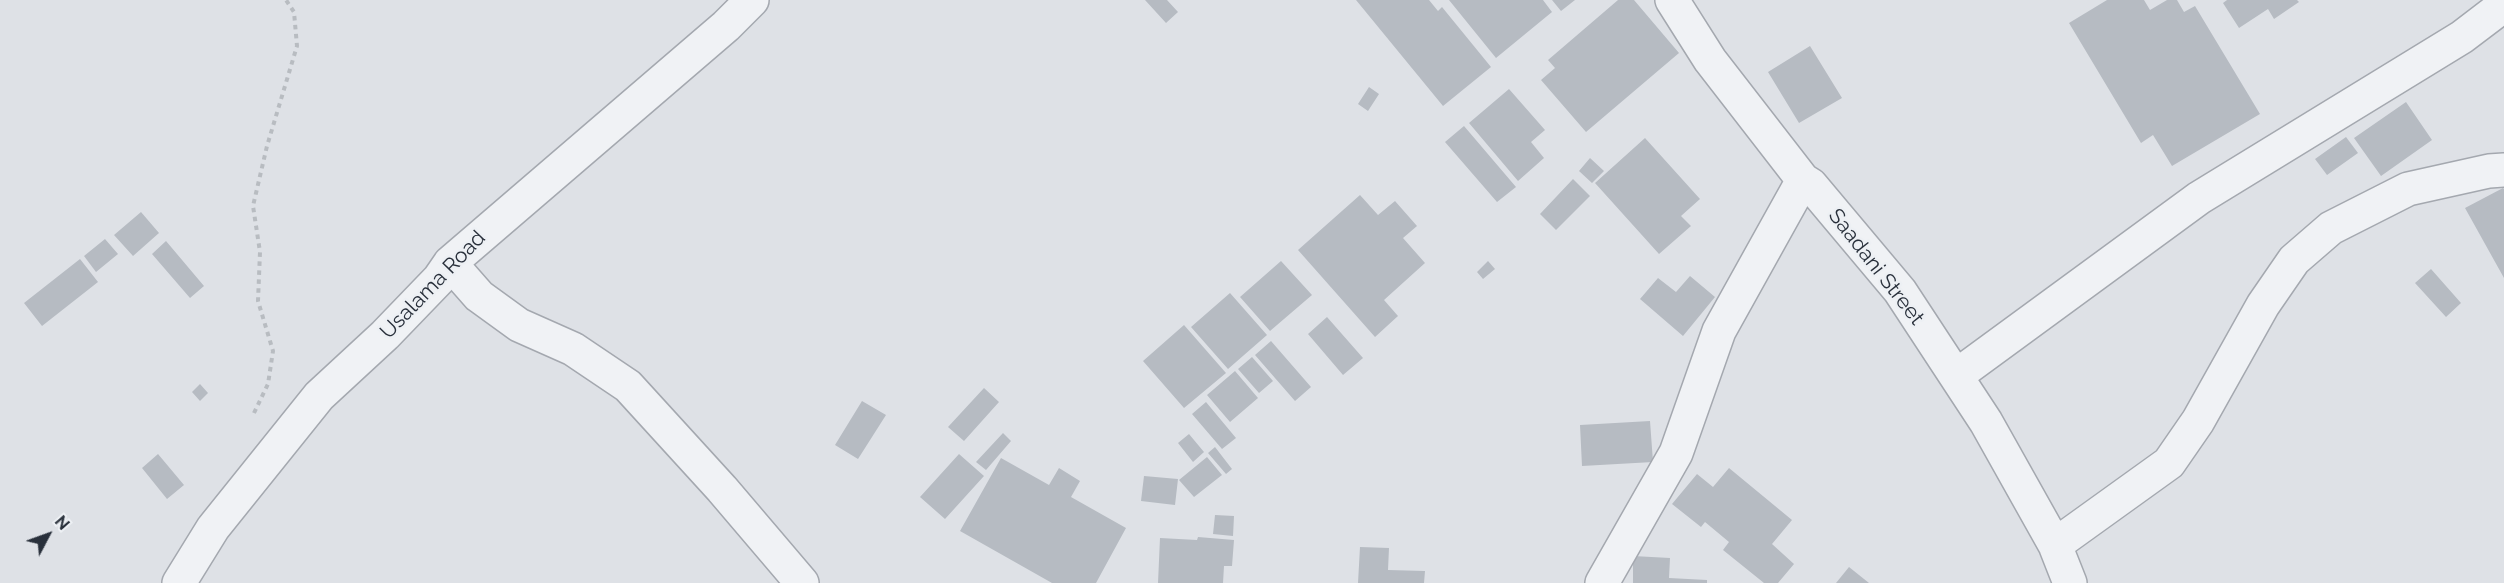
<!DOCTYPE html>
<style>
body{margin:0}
#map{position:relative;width:2504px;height:583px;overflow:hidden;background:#dee1e6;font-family:Raleway,sans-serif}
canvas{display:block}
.north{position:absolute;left:18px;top:505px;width:60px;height:60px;-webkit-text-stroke:4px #edf0f4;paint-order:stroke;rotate:49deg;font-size:16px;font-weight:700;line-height:24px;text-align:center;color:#29303b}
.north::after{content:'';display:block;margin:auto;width:21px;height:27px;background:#29303b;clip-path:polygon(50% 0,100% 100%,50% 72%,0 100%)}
</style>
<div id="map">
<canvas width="2504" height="583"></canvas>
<div class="north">N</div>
</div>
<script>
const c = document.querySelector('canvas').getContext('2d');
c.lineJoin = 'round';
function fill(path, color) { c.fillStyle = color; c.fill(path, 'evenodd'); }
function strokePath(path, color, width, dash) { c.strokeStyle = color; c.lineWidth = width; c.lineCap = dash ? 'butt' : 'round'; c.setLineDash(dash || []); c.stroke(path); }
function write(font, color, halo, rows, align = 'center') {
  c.font = font + ' Raleway,sans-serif'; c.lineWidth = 5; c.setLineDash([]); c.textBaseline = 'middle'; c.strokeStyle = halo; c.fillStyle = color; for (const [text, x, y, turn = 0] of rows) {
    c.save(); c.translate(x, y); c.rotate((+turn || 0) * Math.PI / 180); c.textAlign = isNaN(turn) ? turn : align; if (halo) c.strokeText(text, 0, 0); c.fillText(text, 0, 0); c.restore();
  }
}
fill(new Path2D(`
 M 1145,0 L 1167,0 L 1178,12 L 1166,23 Z
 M 1356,0 L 1429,0 L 1438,11 L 1442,7 L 1491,67 L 1443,106 Z
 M 1449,0 L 1543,0 L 1552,12 L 1496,58 Z
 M 1552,0 L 1575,0 L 1561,11 Z
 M 1618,0 L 1634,0 L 1679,53 L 1586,132 L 1541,80 L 1555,68 L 1548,60 Z
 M 2107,0 L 2144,0 L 2150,10 L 2167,0 L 2177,0 L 2184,12 L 2195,6 L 2260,114 L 2172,166 L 2153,135 L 2141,143 L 2069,23 Z
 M 2227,0 L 2297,0 L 2299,2 L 2274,19 L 2268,9 L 2239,28 L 2223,3 Z
 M 1810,46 L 1842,98 L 1799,123 L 1768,72 Z
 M 1369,87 L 1379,94 L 1368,111 L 1358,104 Z
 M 1509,89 L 1545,130 L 1531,142 L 1544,158 L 1518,181 L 1469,123 Z
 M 2406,102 L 2432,140 L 2381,176 L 2354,138 Z
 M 1464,126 L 1516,187 L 1497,202 L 1445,142 Z
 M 2346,137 L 2358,153 L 2327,175 L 2315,159 Z
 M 1645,138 L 1700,199 L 1681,216 L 1691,226 L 1659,254 L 1595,183 Z
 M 1590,158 L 1604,171 L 1592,183 L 1579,171 Z
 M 1573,179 L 1590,196 L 1556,230 L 1540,214 Z
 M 2503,188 L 2504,189 L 2504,278 L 2465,208 Z
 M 1360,195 L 1378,215 L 1395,201 L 1417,226 L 1403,238 L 1425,263 L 1384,300 L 1398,316 L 1375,337 L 1298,250 Z
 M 141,212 L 159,233 L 133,256 L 114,235 Z
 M 105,239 L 118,254 L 96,272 L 84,256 Z
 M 166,241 L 204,286 L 190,298 L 152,254 Z
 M 80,259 L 98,282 L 42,326 L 24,303 Z
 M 1281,261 L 1312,295 L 1270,331 L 1240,297 Z
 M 1488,261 L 1495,269 L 1483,279 L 1477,272 Z
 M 2431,269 L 2461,303 L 2446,317 L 2415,283 Z
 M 1690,276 L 1715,297 L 1683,336 L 1640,299 L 1658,278 L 1676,292 Z
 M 1230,293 L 1267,335 L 1228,369 L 1191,327 Z
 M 1327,317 L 1363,358 L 1343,375 L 1308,334 Z
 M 1184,325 L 1226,373 L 1184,408 L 1143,361 Z
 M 1271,341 L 1311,387 L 1295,401 L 1255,355 Z
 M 1252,357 L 1273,381 L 1259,393 L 1238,369 Z
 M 1235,371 L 1258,398 L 1230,422 L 1207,395 Z
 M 200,384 L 208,393 L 200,401 L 192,392 Z
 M 984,388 L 999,402 L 964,441 L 948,427 Z
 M 862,401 L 886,415 L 858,459 L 835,445 Z
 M 1206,402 L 1236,438 L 1222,449 L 1192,414 Z
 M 1650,421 L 1653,462 L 1582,466 L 1580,425 Z
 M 1003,433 L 1011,441 L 986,470 L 976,462 Z
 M 1189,434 L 1204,452 L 1193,462 L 1178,443 Z
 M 1215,447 L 1232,469 L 1226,474 L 1208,453 Z
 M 158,454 L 184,485 L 167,499 L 142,468 Z
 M 959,454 L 984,476 L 945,519 L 920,497 Z
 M 1207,457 L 1222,475 L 1194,497 L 1179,480 Z
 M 1001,458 L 1049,485 L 1059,468 L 1080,481 L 1071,497 L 1126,528 L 1096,583 L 1052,583 L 960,531 Z
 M 1729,468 L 1792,520 L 1772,544 L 1794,564 L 1778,583 L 1764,583 L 1723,550 L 1729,542 L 1705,522 L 1701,527 L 1672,504 L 1697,474 L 1713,487 Z
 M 1144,476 L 1178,479 L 1175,505 L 1141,501 Z
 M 1215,515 L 1234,516 L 1233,536 L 1213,534 Z
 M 1198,537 L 1234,540 L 1232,566 L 1224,566 L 1223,583 L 1158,583 L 1160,538 L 1197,540 Z
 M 1360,547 L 1389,548 L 1388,570 L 1425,571 L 1424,583 L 1358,583 Z
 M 1633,556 L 1670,558 L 1669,578 L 1707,580 L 1707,583 L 1633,583 Z
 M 1849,567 L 1869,583 L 1836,583 Z`), '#b6bbc2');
const minor = new Path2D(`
 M 1672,0 L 1710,60 L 1803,180 L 1811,185 L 1900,291 L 1986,422 L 2055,545 L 2070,583
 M 450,263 L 479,296 L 519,325 L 573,349 L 628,386 L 722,489 L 802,583
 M 1956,376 L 2199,198 L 2462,37 L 2504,5
 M 2055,545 L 2169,463 L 2198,421 L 2263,305 L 2294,260 L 2331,228 L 2408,189 L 2489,171 L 2504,170
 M 179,583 L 213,528 L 319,396 L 385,335 L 439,279 L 450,263 L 726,26 L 752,0
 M 1602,583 L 1676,453 L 1719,331 L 1803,180`);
strokePath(minor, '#a4a8af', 36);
strokePath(new Path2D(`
 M 254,413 L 268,384 L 273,351 L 258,301 L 260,252 L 253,206 L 267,146 L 297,46 L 294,12 L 286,0`), '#b8bcc1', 4, [4.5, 4.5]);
strokePath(minor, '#f0f2f5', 33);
write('21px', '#29303b', '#edf0f4', [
 ["Saadani Street",1876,267,52],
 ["Usalama Road",433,285,-46]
]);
</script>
